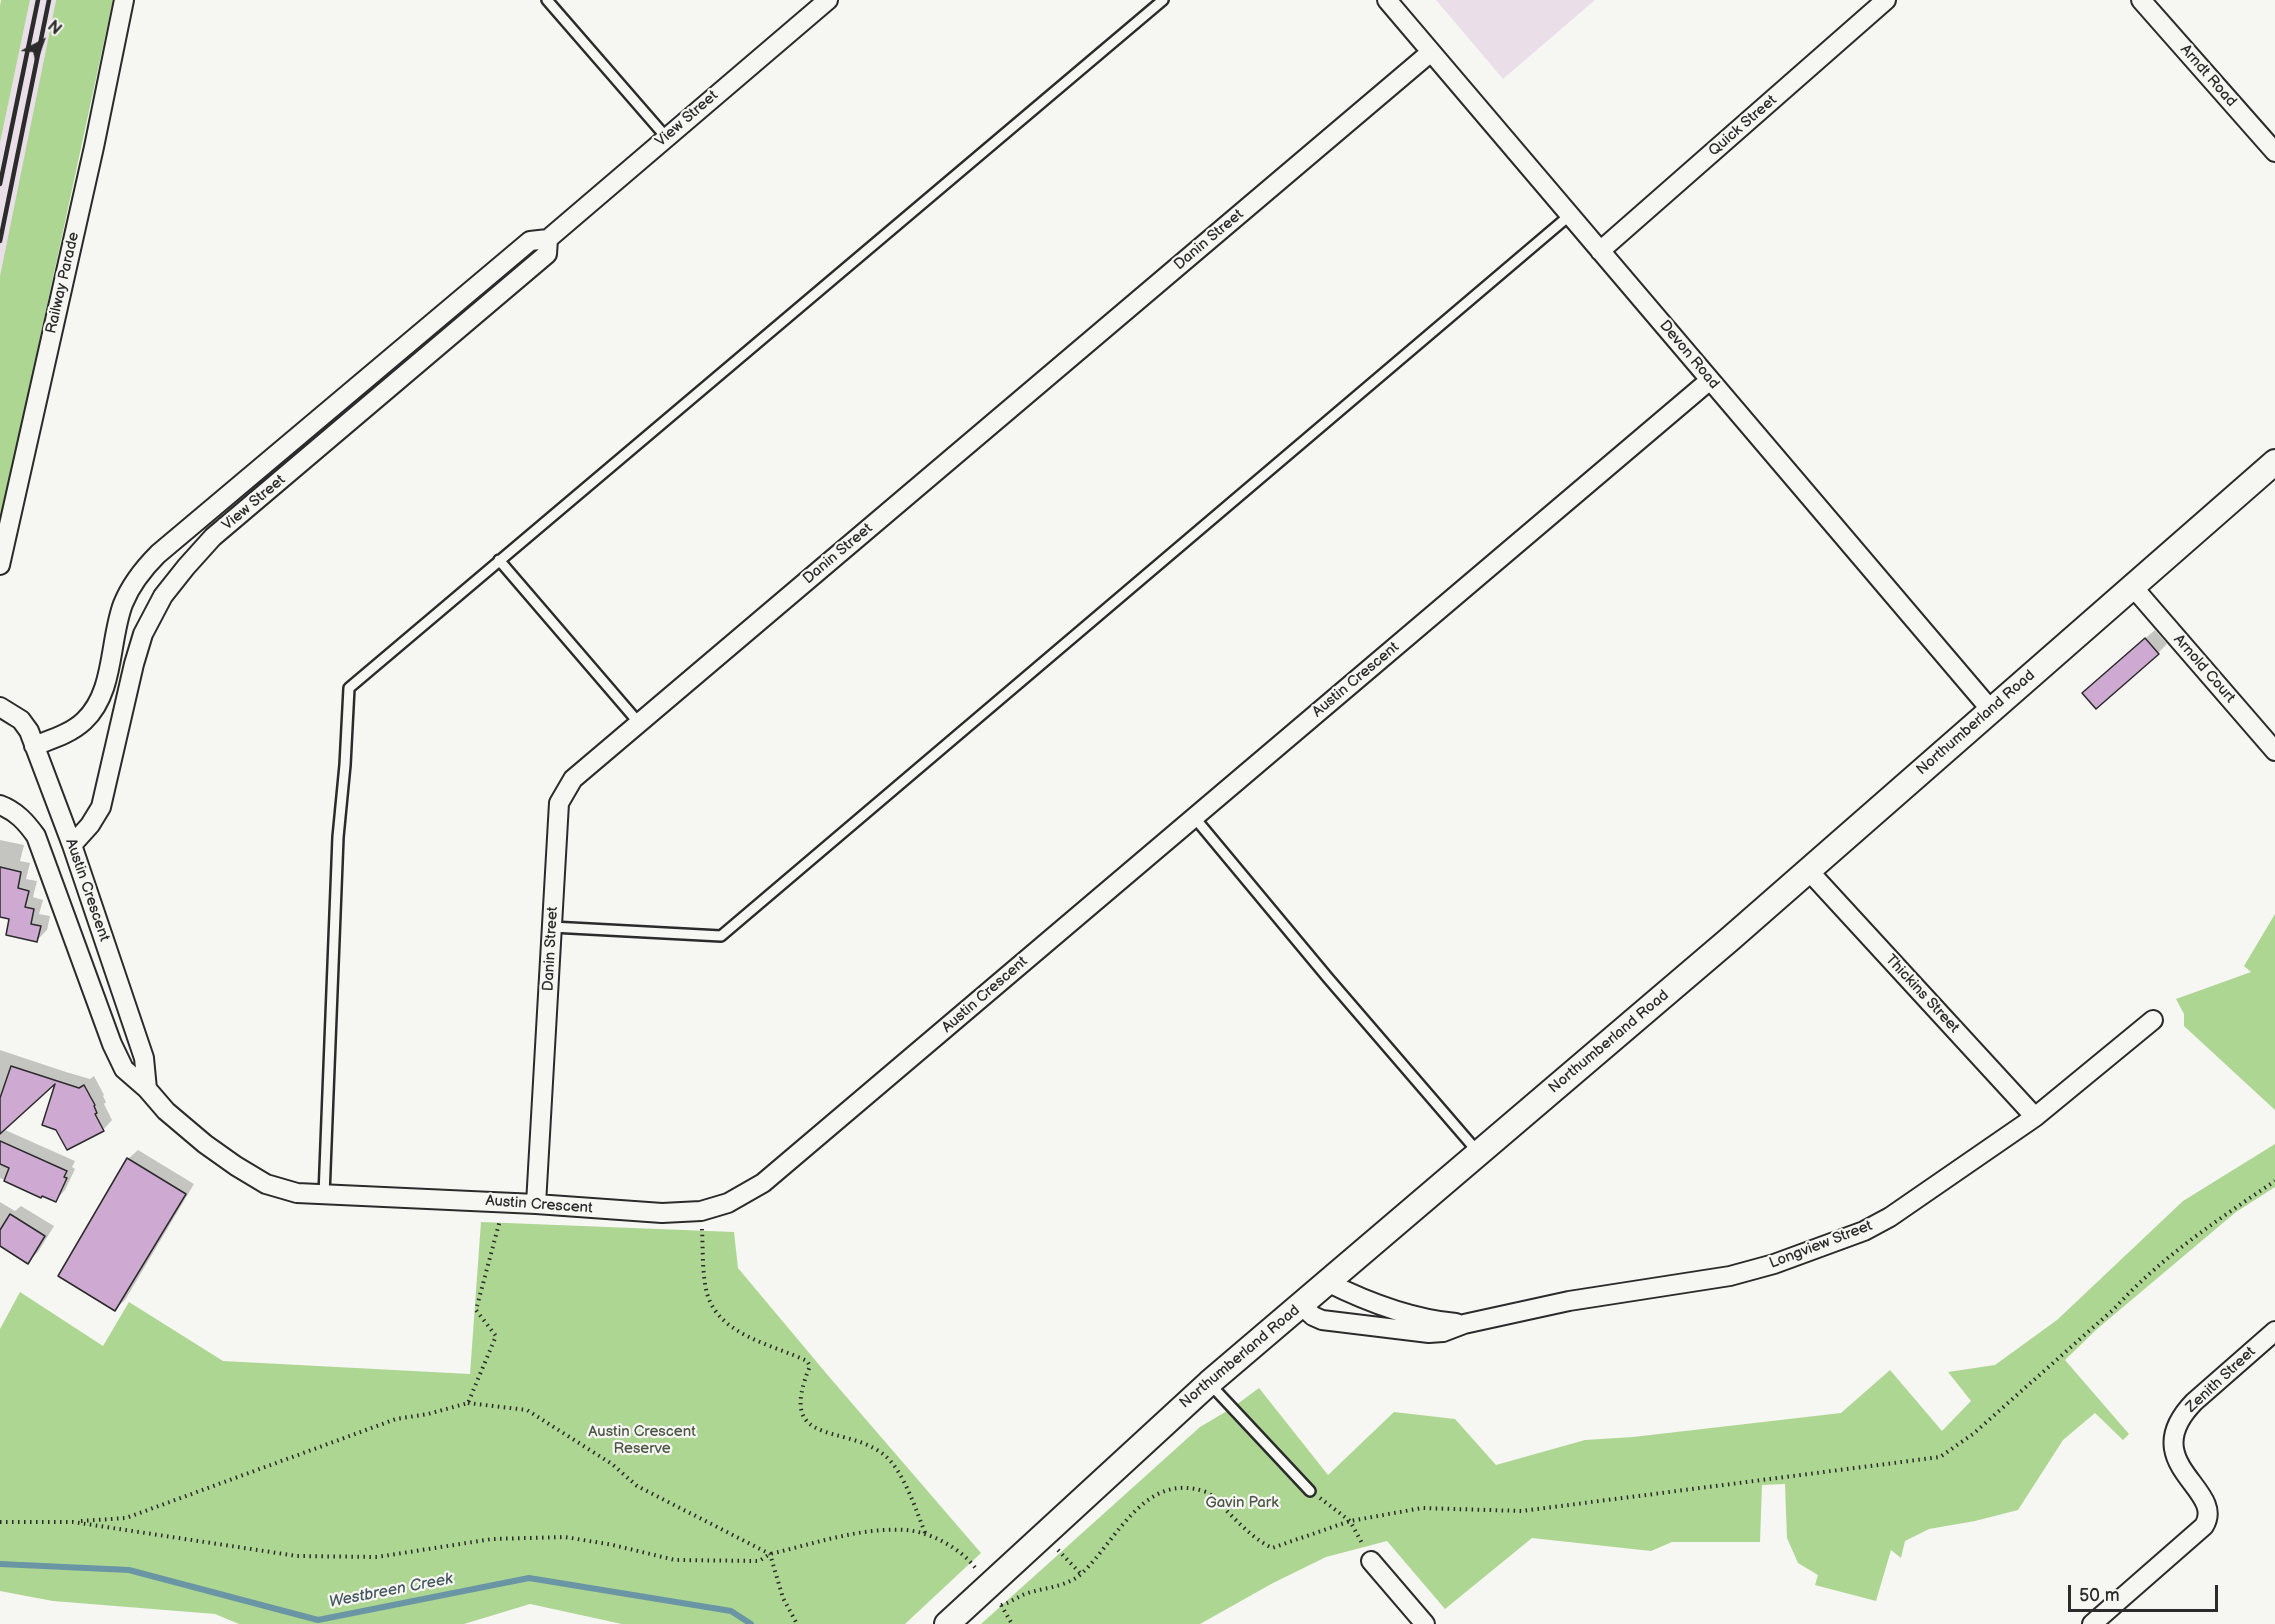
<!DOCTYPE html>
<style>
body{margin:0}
#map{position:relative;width:2275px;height:1624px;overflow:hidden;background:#f6f6f2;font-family:"Balsamiq Sans",sans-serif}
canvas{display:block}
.north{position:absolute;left:12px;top:12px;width:60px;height:60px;-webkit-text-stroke:4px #f6f6f2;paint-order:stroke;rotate:41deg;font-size:16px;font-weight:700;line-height:24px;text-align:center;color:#2b2b2b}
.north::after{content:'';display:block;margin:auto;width:21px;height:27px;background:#2b2b2b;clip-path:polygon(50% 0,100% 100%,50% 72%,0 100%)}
.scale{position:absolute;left:2068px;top:1585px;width:150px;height:27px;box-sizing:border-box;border:3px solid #2b2b2b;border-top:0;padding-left:8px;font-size:18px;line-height:21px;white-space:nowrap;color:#2b2b2b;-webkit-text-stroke:4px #f6f6f2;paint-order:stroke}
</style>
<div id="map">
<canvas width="2275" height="1624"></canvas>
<div class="north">N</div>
<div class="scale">50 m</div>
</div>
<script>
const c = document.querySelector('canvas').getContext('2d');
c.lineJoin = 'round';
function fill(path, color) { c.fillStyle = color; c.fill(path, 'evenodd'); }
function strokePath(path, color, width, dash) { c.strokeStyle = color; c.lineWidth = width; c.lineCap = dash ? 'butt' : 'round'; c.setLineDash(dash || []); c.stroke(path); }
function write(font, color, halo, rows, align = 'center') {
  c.font = font + ' "Balsamiq Sans",sans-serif'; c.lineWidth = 4.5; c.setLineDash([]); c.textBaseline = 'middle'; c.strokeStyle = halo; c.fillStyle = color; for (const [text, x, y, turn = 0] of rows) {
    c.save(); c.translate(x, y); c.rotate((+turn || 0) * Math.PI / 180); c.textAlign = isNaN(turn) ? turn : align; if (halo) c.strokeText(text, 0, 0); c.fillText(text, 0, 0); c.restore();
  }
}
fill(new Path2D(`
 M 30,0 L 56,0 L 0,276 L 0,143 Z
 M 1436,0 L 1595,0 L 1503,79 Z`), '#eadfe9');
fill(new Path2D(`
 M 1,0 L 30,0 L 0,143 L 0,6 Z
 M 56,0 L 113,0 L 0,523 L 0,276 Z
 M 2275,914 L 2275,1110 L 2184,1026 L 2184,1014 L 2176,999 L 2251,972 L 2244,966 Z
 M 2275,1144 L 2275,1187 L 2236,1212 L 2097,1329 L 2065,1360 L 2129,1434 L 2123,1440 L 2095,1413 L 2063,1440 L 2018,1510 L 1975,1521 L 1929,1529 L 1905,1541 L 1901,1558 L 1891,1550 L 1876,1601 L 1815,1585 L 1818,1575 L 1798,1563 L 1787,1538 L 1785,1484 L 1762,1485 L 1760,1542 L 1672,1542 L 1651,1551 L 1532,1538 L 1445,1609 L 1387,1541 L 1326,1557 L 1273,1583 L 1200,1624 L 981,1624 L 1200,1427 L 1232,1408 L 1259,1388 L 1328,1475 L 1394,1412 L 1455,1419 L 1496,1465 L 1585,1440 L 1633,1437 L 1841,1413 L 1890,1370 L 1942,1431 L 1971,1401 L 1948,1372 L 1995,1365 L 2057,1320 L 2183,1201 Z
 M 481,1222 L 734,1232 L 738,1268 L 831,1379 L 981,1553 L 905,1624 L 622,1624 L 530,1604 L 464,1624 L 239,1624 L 215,1614 L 53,1601 L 0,1591 L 0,1329 L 20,1292 L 103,1346 L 129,1302 L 223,1361 L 470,1374 Z`), '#aed693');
fill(new Path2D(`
 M 2155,630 L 2167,644 L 2158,653 L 2093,684 Z
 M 0,840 L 24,845 L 20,861 L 30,863 L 26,879 L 37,881 L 33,897 L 43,900 L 39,914 L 50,916 L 47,930 L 37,940 L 11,918 L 0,899 Z
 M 0,1050 L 66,1072 L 90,1079 L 94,1076 L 104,1095 L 103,1096 L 106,1102 L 104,1104 L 112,1120 L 103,1130 L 57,1128 L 44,1124 L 58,1079 L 3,1129 L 75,1161 L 72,1167 L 75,1169 L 65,1190 L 56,1200 L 43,1194 L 41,1196 L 0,1178 Z
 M 138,1150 L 194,1184 L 125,1300 L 115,1309 L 128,1159 Z
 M 0,1202 L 15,1211 L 21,1206 L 54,1226 L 38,1252 L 28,1262 L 0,1244 Z`), '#0003');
strokePath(new Path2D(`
 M 0,1564 L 129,1570 L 318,1620 L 529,1578 L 731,1611 L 751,1624`), '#6a95a5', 6);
const building = new Path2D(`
 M 2145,638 L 2159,654 L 2096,709 L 2082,693 Z
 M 0,867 L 21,872 L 18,888 L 29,891 L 25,907 L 34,909 L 31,924 L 41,926 L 37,942 L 6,935 L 9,919 L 0,917 Z
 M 11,1066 L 79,1088 L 84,1085 L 95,1105 L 94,1106 L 97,1113 L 95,1114 L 104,1131 L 67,1150 L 56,1130 L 42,1125 L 55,1084 L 0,1134 L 0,1098 Z
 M 0,1141 L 67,1171 L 64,1177 L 67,1178 L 56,1202 L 42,1196 L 41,1198 L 4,1181 L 9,1168 L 0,1164 Z
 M 127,1158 L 186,1194 L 115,1311 L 58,1276 Z
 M 10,1214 L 45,1236 L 28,1264 L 0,1246 L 0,1230 Z`);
fill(building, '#ceaad3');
strokePath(building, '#2b2b2b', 1.5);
const lane = new Path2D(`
 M 547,0 L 666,137
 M 499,560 L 639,723
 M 1194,817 L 1328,978 L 1477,1151
 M 552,927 L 721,936 L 1570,215
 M 324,1195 L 338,837 L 345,765 L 349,688 L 1163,0
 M 1209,1383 L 1310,1491`);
const street = new Path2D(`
 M 1387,0 L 1991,710
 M 2141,0 L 2275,152
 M 1600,251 L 1886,0
 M 0,565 L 94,147 L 124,0
 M 2133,587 L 2275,751
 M 0,707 L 21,720 L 29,731 L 72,845 L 144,1058 L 147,1089
 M 34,746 C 52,739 70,734 84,721 C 115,692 109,641 123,604 C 131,584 143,569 158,554 L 530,241 L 548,239 L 828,0
 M 0,805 C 16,811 26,822 36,836 L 112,1044 L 124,1069 L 147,1089 L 166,1111 L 205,1144 L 236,1166 L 266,1184 L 297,1193 L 536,1204 L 662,1213 L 701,1211 L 728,1203 L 763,1183 L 1710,380
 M 72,845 L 90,825 L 101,807 L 134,664 L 143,634 L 163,596 L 186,567 L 213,537 L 547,254 L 548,239
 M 1808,870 L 2035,1117
 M 536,1204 L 559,803 L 573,779 L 1431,52
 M 1327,1282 C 1367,1302 1412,1319 1456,1323
 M 1301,1305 L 1313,1316 L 1322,1320 L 1429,1333 L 1443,1332 L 1464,1324 L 1569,1301 L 1730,1276 L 1774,1264 L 1864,1231 L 1890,1217 L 2035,1117 L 2153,1020
 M 1371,1561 L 1425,1624
 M 2092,1624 L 2204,1526 C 2227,1489 2134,1464 2194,1402 L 2275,1331`);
const secondary = new Path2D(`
 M 947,1624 L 1209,1383 L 1730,939 L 2275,462`);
strokePath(lane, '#2b2b2b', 14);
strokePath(street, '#2b2b2b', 22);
strokePath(secondary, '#2b2b2b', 28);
strokePath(new Path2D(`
 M 702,1229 C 703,1248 702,1270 706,1289 C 715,1335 772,1344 807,1361 L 810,1366 C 776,1448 842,1423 883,1454 C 904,1470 916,1511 926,1535
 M 468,1403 L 527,1410 L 612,1464 L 637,1486 L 770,1554 L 783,1598 L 797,1624
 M 1320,1498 L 1350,1521 L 1363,1545
 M 81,1521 L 126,1518 L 396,1419 L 428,1414 L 468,1403 L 496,1336 L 476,1310 L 500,1220
 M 0,1522 L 73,1522 L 297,1556 L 377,1557 L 492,1539 L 565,1537 L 613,1545 L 675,1560 L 759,1561 L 770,1554 C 813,1544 861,1527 906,1530 C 931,1532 962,1549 976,1569
 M 1058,1550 L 1081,1574
 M 1001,1605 C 1010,1603 1017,1597 1025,1594 C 1044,1587 1065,1588 1081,1574 C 1117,1541 1144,1470 1206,1492 C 1212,1494 1218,1502 1223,1507 C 1238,1522 1252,1538 1272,1548 L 1350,1521 L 1422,1508 L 1522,1511 L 1940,1457 L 1973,1434 L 2115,1308 C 2161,1257 2219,1219 2275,1181
 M 1001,1605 L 1012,1624`), '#2b2b2b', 4, [1.5, 4.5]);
strokePath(lane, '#f6f6f2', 9);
strokePath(street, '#f6f6f2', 18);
strokePath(secondary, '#f6f6f2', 24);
strokePath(new Path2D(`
 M 0,184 L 38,0
 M 0,241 L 49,0`), '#2b2b2b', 4.5);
write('15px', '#2b2b2b', '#f6f6f2', [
 ["Arndt Road",2208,76,49],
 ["View Street",687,119,-41],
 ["Quick Street",1743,126,-41],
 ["Danin Street",1209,240,-40],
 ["Railway Parade",63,283,-77],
 ["Devon Road",1689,355,50],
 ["View Street",254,503,-40],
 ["Danin Street",838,554,-40],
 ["Arnold Court",2204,669,49],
 ["Austin Crescent",1356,680,-40],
 ["Northumberland Road",1976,723,-41],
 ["Austin Crescent",87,890,71],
 ["Danin Street",551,949,-87],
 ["Thickins Street",1922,994,47],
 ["Austin Crescent",985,995,-41],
 ["Northumberland Road",1609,1042,-40],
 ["Austin Crescent",539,1205,4],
 ["Longview Street",1821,1245,-21],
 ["Northumberland Road",1240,1357,-40],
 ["Zenith Street",2221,1380,-43]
]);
write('15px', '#4c5645', '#f6f6f2', [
 ["Austin Crescent",642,1432],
 ["Reserve",642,1449],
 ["Gavin Park",1242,1503]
]);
write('italic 16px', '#45575e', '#f6f6f2', [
 ["Westbreen Creek",391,1591,-11]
]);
</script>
